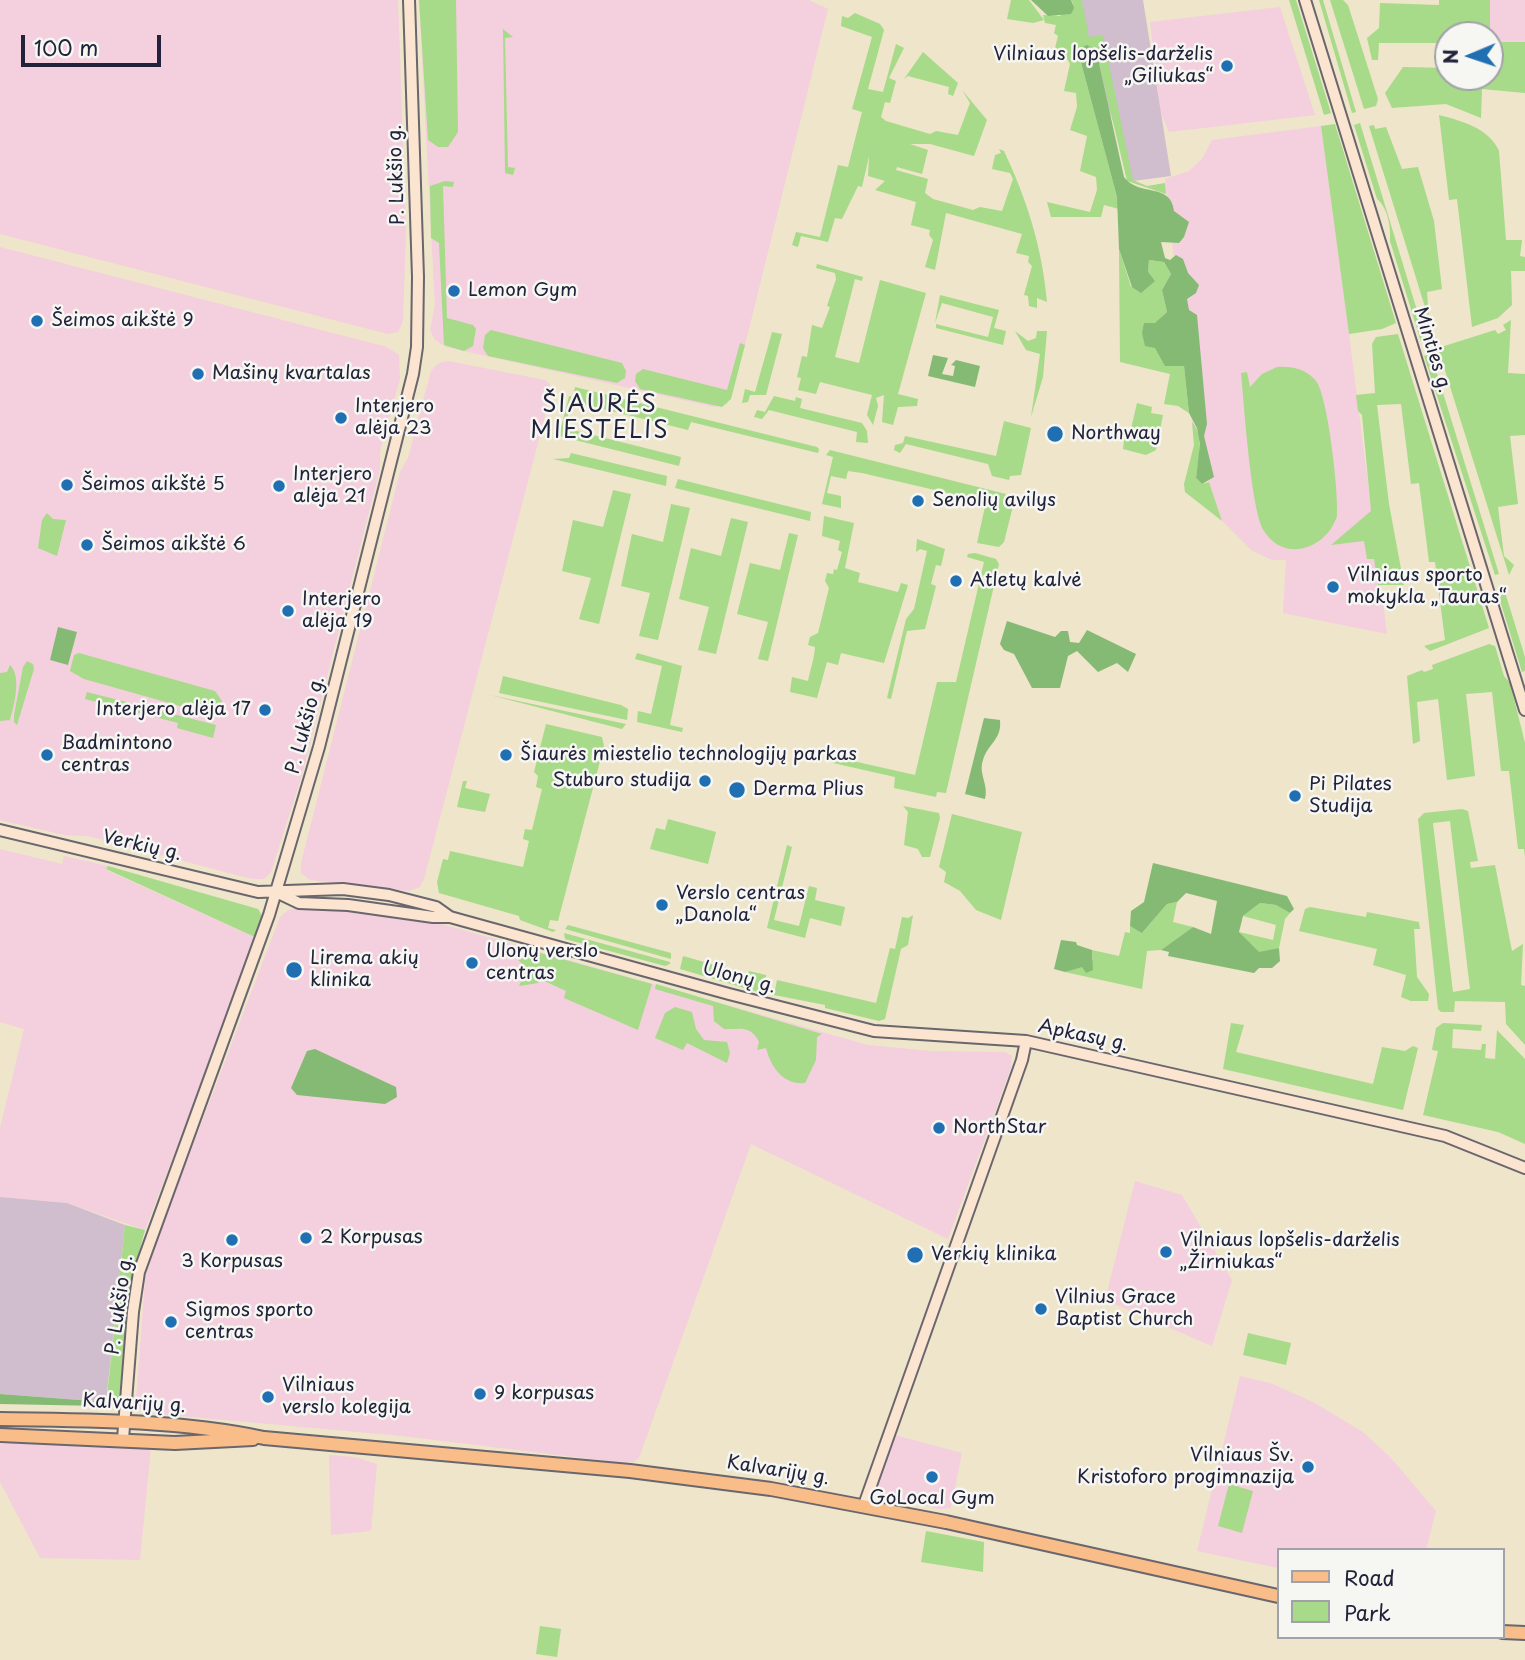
<!DOCTYPE html>
<meta charset="utf-8">
<style>
body{margin:0}
#map{position:relative;width:1525px;height:1660px;overflow:hidden;background:#eee5ca;font-family:"Playpen Sans",sans-serif}
canvas{display:block}
.legend{position:absolute;left:1277px;top:1548px;width:228px;height:91px;box-sizing:border-box;background:#f6f6f2;border:2px solid #a1a1a9;margin:0;padding:9px 12px;list-style:none;font-size:21px;color:#22223b}
.legend li{display:flex;align-items:center;gap:14px;height:35px}
.legend b{width:35px;border:2px solid #a1a1a9}
.north{position:absolute;left:1434px;top:21px;width:70px;height:70px;box-sizing:border-box;background:#f6f6f2;border:2px solid #a1a1a9;border-radius:50%;rotate:268deg;font-size:19px;font-weight:700;line-height:28px;text-align:center;color:#22223b}
.north::after{content:'';display:block;margin:auto;width:24px;height:32px;background:#1f6fb2;clip-path:polygon(50% 0,100% 100%,50% 72%,0 100%)}
.scale{position:absolute;left:21px;top:35px;width:140px;height:32px;box-sizing:border-box;border:4px solid #22223b;border-top:0;padding-left:9px;font-size:21px;line-height:24px;white-space:nowrap;color:#22223b;-webkit-text-stroke:5px #f6f6f2;paint-order:stroke}
</style>
<div id="map">
<canvas width="1525" height="1660"></canvas>
<ul class="legend">
<li><b style="height:9px;background:#f8bd89"></b>Road</li>
<li><b style="height:19px;background:#a7da89"></b>Park</li>
</ul>
<div class="north">N</div>
<div class="scale">100 m</div>
</div>
<script>
const c = document.querySelector('canvas').getContext('2d');
c.lineJoin = 'round';
function fill(path, color) { c.fillStyle = color; c.fill(path, 'evenodd'); }
function strokePath(path, color, width, dash) { c.strokeStyle = color; c.lineWidth = width; c.lineCap = dash ? 'butt' : 'round'; c.setLineDash(dash || []); c.stroke(path); }
function write(font, color, halo, rows, align = 'center') {
  c.font = font + ' "Playpen Sans",sans-serif'; c.lineWidth = 5; c.setLineDash([]); c.textBaseline = 'middle'; c.strokeStyle = halo; c.fillStyle = color; for (const [text, x, y, turn = 0] of rows) {
    c.save(); c.translate(x, y); c.rotate((+turn || 0) * Math.PI / 180); c.textAlign = isNaN(turn) ? turn : align; if (halo) c.strokeText(text, 0, 0); c.fillText(text, 0, 0); c.restore();
  }
}
fill(new Path2D(`
 M 0,0 L 398,0 L 406,230 L 403,321 L 398,332 L 388,334 L 0,234 Z
 M 419,0 L 809,0 L 828,9 L 745,345 L 727,404 L 714,407 L 446,347 L 435,340 L 430,330 L 435,305 Z
 M 1490,0 L 1525,0 L 1525,42 L 1490,43 Z
 M 1280,7 L 1315,115 L 1169,132 L 1160,111 L 1150,22 Z
 M 1321,126 L 1349,334 L 1387,634 L 1283,613 L 1286,560 L 1272,560 L 1251,550 L 1222,521 L 1194,439 L 1165,179 L 1189,171 L 1202,159 L 1212,140 Z
 M 0,247 L 387,347 L 399,355 L 400,379 L 380,451 L 380,469 L 302,775 L 271,872 L 264,879 L 252,879 L 88,836 L 64,835 L 0,820 Z
 M 448,361 L 545,380 L 549,383 L 551,393 L 424,879 L 420,887 L 408,891 L 310,880 L 301,873 L 301,863 L 400,472 L 408,458 L 431,371 L 439,363 Z
 M 0,849 L 62,864 L 64,856 L 108,866 L 106,870 L 257,938 L 145,1230 L 67,1203 L 0,1197 L 0,1128 L 24,1029 L 0,1022 Z
 M 300,908 L 403,917 L 438,923 L 868,1045 L 931,1051 L 1005,1052 L 1012,1056 L 1011,1068 L 948,1239 L 751,1144 L 639,1458 L 634,1462 L 624,1463 L 402,1436 L 147,1413 L 139,1408 L 136,1400 L 146,1268 L 280,917 L 288,910 Z
 M 1135,1181 L 1182,1195 L 1232,1280 L 1212,1346 L 1105,1300 Z
 M 1240,1376 L 1270,1383 L 1313,1402 L 1363,1432 L 1391,1458 L 1436,1511 L 1426,1550 L 1278,1550 L 1278,1568 L 1197,1551 Z
 M 895,1435 L 962,1453 L 951,1508 L 938,1509 L 884,1495 L 878,1485 L 879,1478 Z
 M 24,1442 L 151,1446 L 140,1560 L 40,1558 L 0,1482 L 0,1444 Z
 M 329,1455 L 355,1457 L 377,1464 L 371,1531 L 331,1535 Z`), '#f4cfdd');
fill(new Path2D(`
 M 1076,0 L 1143,0 L 1171,176 L 1133,181 L 1086,41 Z
 M 0,1197 L 67,1203 L 125,1225 L 106,1402 L 0,1394 Z`), '#d0bdcd');
fill(new Path2D(`
 M 419,0 L 456,0 L 458,132 L 448,147 L 438,147 L 428,140 Z
 M 1011,0 L 1029,0 L 1044,20 L 1033,23 L 1007,19 Z
 M 1071,0 L 1082,0 L 1089,37 L 1103,35 L 1133,180 L 1147,186 L 1165,183 L 1166,194 L 1127,181 L 1096,50 L 1079,55 L 1117,197 L 1119,209 L 1104,205 L 1101,217 L 1051,217 L 1047,202 L 1090,212 L 1097,190 L 1096,177 L 1080,171 L 1087,136 L 1070,130 L 1077,107 L 1076,93 L 1064,91 L 1070,64 L 1065,55 L 1054,52 L 1058,36 L 1054,33 L 1056,25 L 1045,23 L 1043,15 L 1060,16 L 1073,3 Z
 M 1289,0 L 1296,0 L 1331,113 L 1324,115 Z
 M 1319,0 L 1323,0 L 1356,112 L 1352,113 Z
 M 1330,0 L 1343,0 L 1348,5 L 1378,99 L 1376,106 L 1364,109 Z
 M 1439,0 L 1490,0 L 1490,42 L 1525,42 L 1525,93 L 1482,89 L 1481,118 L 1446,104 L 1392,108 L 1385,93 L 1403,67 L 1448,68 L 1448,77 L 1490,77 L 1490,35 L 1448,35 L 1448,43 L 1379,43 L 1378,60 L 1372,60 L 1367,38 L 1379,28 L 1380,3 L 1439,5 Z
 M 855,13 L 880,24 L 884,30 L 868,89 L 883,92 L 896,44 L 904,48 L 889,78 L 896,81 L 890,103 L 885,102 L 881,117 L 886,121 L 930,134 L 936,131 L 958,135 L 970,103 L 962,90 L 987,120 L 974,156 L 930,144 L 910,144 L 928,150 L 922,174 L 897,167 L 896,170 L 928,179 L 925,193 L 933,199 L 973,210 L 980,207 L 1002,211 L 1013,179 L 1010,173 L 992,169 L 995,155 L 1001,153 L 999,149 L 1004,151 C 1027,200 1042,247 1047,302 L 1037,298 L 1037,308 L 1029,306 L 1028,296 L 1024,295 L 1032,266 L 1028,262 L 1029,256 L 1016,253 L 1022,234 L 946,213 L 935,270 L 925,267 L 933,240 L 929,235 L 930,230 L 911,225 L 916,202 L 875,190 L 885,181 L 868,176 L 869,156 L 862,187 L 858,186 L 842,219 L 835,218 L 828,242 L 801,236 L 798,247 L 792,245 L 796,232 L 820,237 L 838,165 L 848,167 L 862,112 L 852,109 L 872,37 L 841,26 L 842,16 L 848,18 Z
 M 503,29 L 513,37 L 505,38 L 508,167 L 515,168 L 513,175 L 505,173 Z
 M 923,52 L 958,83 L 953,96 L 948,94 L 949,87 L 908,76 L 904,79 Z
 M 1439,115 C 1462,121 1489,128 1499,151 L 1506,240 L 1522,240 L 1520,256 L 1525,257 L 1525,271 L 1511,271 L 1512,305 L 1498,318 L 1472,327 L 1457,199 L 1449,200 Z
 M 1360,123 L 1426,340 L 1421,342 L 1390,241 C 1391,227 1388,208 1377,199 L 1354,125 Z
 M 1335,124 L 1396,323 L 1382,329 L 1349,334 L 1321,126 Z
 M 1374,125 L 1375,129 L 1386,127 L 1402,169 L 1418,167 L 1434,221 L 1442,289 L 1427,292 L 1429,320 L 1369,126 Z
 M 445,181 L 454,182 L 453,187 L 443,186 L 447,318 L 473,325 L 476,329 L 473,346 L 464,351 L 444,345 L 439,243 L 431,238 L 430,186 Z
 M 1119,249 L 1131,287 L 1148,272 L 1149,260 L 1164,262 L 1171,274 L 1162,290 L 1167,312 L 1155,324 L 1144,324 L 1155,347 L 1171,364 L 1184,366 L 1189,413 L 1178,406 L 1164,404 L 1170,374 L 1120,362 Z
 M 817,264 L 863,277 L 862,281 L 855,279 L 835,357 L 859,363 L 880,280 L 926,293 L 898,394 L 918,399 L 917,406 L 898,407 L 893,425 L 882,422 L 884,395 L 876,398 L 878,406 L 873,425 L 867,415 L 872,395 L 820,382 L 816,394 L 798,390 L 801,378 L 797,377 L 802,356 L 807,357 L 812,325 L 822,328 L 830,307 L 827,306 L 836,279 L 835,273 L 816,268 Z
 M 940,295 L 999,310 L 994,328 L 1006,331 L 1003,345 L 936,328 L 936,324 L 988,337 L 993,317 L 942,303 L 935,323 Z
 M 1511,320 L 1508,373 L 1525,374 L 1525,435 L 1510,436 L 1518,504 L 1498,507 L 1504,556 L 1514,565 L 1509,575 L 1438,348 L 1495,330 L 1498,334 L 1506,330 L 1503,325 Z
 M 491,330 L 622,363 L 626,371 L 625,378 L 617,383 L 488,356 L 483,348 L 485,335 Z
 M 1015,331 L 1028,341 L 1036,338 L 1037,331 L 1047,331 L 1043,377 L 1031,417 L 1040,354 L 1026,350 Z
 M 772,332 L 782,334 L 766,395 L 750,395 L 748,402 L 742,403 L 745,389 L 755,392 Z
 M 1398,334 L 1489,628 L 1430,651 L 1424,646 L 1445,640 L 1435,562 L 1429,562 L 1419,483 L 1411,484 L 1401,404 L 1377,405 L 1389,504 L 1404,585 L 1378,585 L 1374,559 L 1367,559 L 1364,541 L 1331,545 L 1371,511 L 1362,415 L 1358,411 L 1356,395 L 1375,393 L 1372,344 L 1376,337 Z
 M 740,343 L 745,345 L 731,399 L 722,407 L 640,389 L 635,381 L 636,374 L 643,369 L 727,390 Z
 M 1431,354 L 1499,574 L 1495,575 L 1424,356 Z
 M 1277,367 C 1292,366 1306,369 1316,381 C 1328,396 1339,495 1337,516 C 1327,548 1285,564 1264,531 C 1251,511 1244,403 1241,373 L 1247,372 L 1250,387 L 1262,374 Z
 M 575,387 L 817,447 L 819,449 L 818,453 L 691,422 L 688,430 L 571,401 L 565,428 L 681,457 L 679,466 L 559,436 L 569,396 L 573,397 Z
 M 774,396 L 795,401 L 796,397 L 802,399 L 800,408 L 862,423 L 867,431 L 868,443 L 856,442 L 857,432 L 769,410 L 762,419 L 754,417 L 757,410 L 765,412 Z
 M 1137,403 L 1152,407 L 1151,413 L 1163,415 L 1156,450 L 1146,455 L 1123,449 L 1125,433 L 1130,433 Z
 M 1004,421 L 1031,428 L 1021,475 L 1010,476 L 1009,480 L 992,476 L 988,464 L 906,444 L 900,453 L 894,450 L 895,445 L 903,443 L 905,436 L 996,456 Z
 M 1192,422 C 1205,437 1198,460 1196,478 L 1202,484 L 1209,482 L 1222,521 L 1185,492 L 1184,484 L 1194,445 Z
 M 830,450 L 1006,494 L 1004,504 L 1013,506 L 1004,542 L 999,547 L 977,543 L 986,502 L 862,473 L 848,471 L 846,479 L 831,476 L 827,493 L 841,496 L 841,508 L 822,504 L 833,457 L 826,455 Z
 M 571,453 L 667,476 L 666,486 L 553,459 L 569,458 Z
 M 678,479 L 811,512 L 810,521 L 675,488 Z
 M 613,490 L 631,494 L 599,624 L 579,619 L 591,578 L 562,571 L 573,520 L 603,527 Z
 M 671,504 L 690,508 L 658,640 L 639,636 L 650,593 L 621,586 L 632,534 L 663,542 Z
 M 47,513 L 53,519 L 66,520 L 57,556 L 38,548 L 42,520 Z
 M 824,516 L 854,523 L 845,568 L 860,573 L 858,582 L 898,592 L 901,583 L 908,585 L 884,663 L 841,653 L 838,665 L 827,662 L 817,698 L 790,692 L 792,677 L 808,681 C 811,667 814,660 815,647 L 808,645 L 810,637 L 818,633 L 829,588 L 825,581 L 827,573 L 833,574 L 834,569 L 837,570 L 842,552 L 838,550 L 840,541 L 822,536 Z
 M 731,518 L 748,522 L 716,654 L 698,650 L 709,607 L 679,599 L 691,548 L 721,556 Z
 M 789,533 L 798,535 L 768,661 L 758,659 L 768,622 L 737,614 L 750,563 L 780,570 Z
 M 917,539 L 945,549 L 941,566 L 936,565 L 931,584 L 936,586 L 925,629 L 907,631 L 891,699 L 887,698 L 906,619 L 914,609 L 927,551 L 920,549 L 916,552 Z
 M 975,553 L 996,559 L 999,564 L 946,793 L 937,792 L 936,797 L 894,788 L 895,777 L 833,763 L 835,757 L 915,775 L 937,682 L 956,682 L 984,562 L 967,557 L 968,554 Z
 M 1504,589 L 1525,657 L 1525,671 L 1522,672 L 1498,594 Z
 M 1489,644 L 1495,646 L 1504,676 L 1510,683 L 1525,743 L 1525,857 L 1524,849 L 1518,849 L 1509,771 L 1501,771 L 1492,692 L 1466,694 L 1475,776 L 1447,780 L 1438,699 L 1417,702 L 1420,741 L 1413,744 L 1407,676 L 1422,670 L 1424,672 L 1433,669 L 1432,665 Z
 M 79,653 L 215,691 L 222,701 L 219,713 L 194,710 L 84,679 L 70,671 L 74,655 Z
 M 637,653 L 682,666 L 670,725 L 683,728 L 682,732 L 637,722 L 638,711 L 651,714 L 662,666 L 635,659 Z
 M 27,661 L 33,664 L 34,669 L 17,725 L 14,722 L 14,715 L 23,667 Z
 M 10,665 C 22,677 14,705 10,720 L 0,721 L 0,673 L 7,672 Z
 M 503,676 L 621,705 L 628,709 L 627,720 L 499,693 Z
 M 87,692 L 216,725 L 213,738 L 177,728 L 178,723 L 85,699 Z
 M 490,695 L 626,724 L 622,729 Z
 M 546,724 L 602,737 L 604,746 L 558,921 L 550,920 L 548,928 L 556,930 L 553,932 L 520,920 L 519,916 L 439,893 L 437,882 L 443,859 L 448,860 L 450,851 L 523,867 L 529,841 L 523,839 L 525,829 L 532,830 L 542,789 L 536,787 L 538,776 L 534,772 Z
 M 463,781 L 467,781 L 465,788 L 490,794 L 485,812 L 457,807 Z
 M 903,806 L 939,813 L 940,818 L 930,857 L 922,857 L 918,849 L 904,845 L 908,812 Z
 M 1462,809 L 1468,811 L 1478,861 L 1470,862 L 1471,868 L 1495,865 L 1512,951 L 1523,944 L 1521,985 L 1525,986 L 1525,1045 L 1506,1024 L 1505,1002 L 1455,1001 L 1454,1012 L 1441,1012 L 1438,1009 L 1418,819 L 1424,813 ZM 1450,821 L 1470,989 L 1453,992 L 1433,823 Z
 M 952,814 L 1022,832 L 1001,920 L 976,910 L 960,891 L 944,882 L 946,872 L 939,867 Z
 M 668,819 L 716,832 L 708,864 L 650,849 L 656,828 L 665,830 Z
 M 787,845 L 792,847 L 774,920 L 799,926 L 809,886 L 817,888 L 815,900 L 845,907 L 841,926 L 810,918 L 805,938 L 767,928 Z
 M 108,866 L 258,909 L 263,917 L 257,938 L 106,869 Z
 M 1177,902 L 1173,922 L 1193,927 L 1161,950 L 1147,951 L 1142,989 L 1065,972 L 1093,960 L 1092,950 L 1119,956 L 1125,932 L 1130,933 L 1130,926 L 1143,932 L 1167,904 Z
 M 1260,903 L 1276,905 L 1290,913 L 1285,919 L 1279,948 L 1259,953 L 1239,932 L 1273,940 L 1276,925 L 1243,916 Z
 M 1310,907 L 1366,917 L 1367,912 L 1419,922 L 1420,929 L 1414,929 L 1417,977 L 1429,994 L 1428,1001 L 1411,1001 L 1401,997 L 1406,975 L 1373,965 L 1377,949 L 1299,931 L 1305,909 Z
 M 913,915 L 908,945 L 901,949 L 885,1019 L 879,1021 L 825,1008 L 825,1005 L 774,995 L 777,980 L 876,1003 L 890,948 L 895,949 L 902,917 L 908,918 Z
 M 568,925 L 671,953 L 671,959 L 565,929 Z
 M 564,933 L 670,962 L 670,964 L 665,966 L 565,939 Z
 M 526,949 L 652,984 L 638,1030 L 564,998 L 566,991 L 540,979 L 538,983 L 519,986 L 527,968 L 518,960 L 520,953 Z
 M 683,956 L 736,971 L 746,979 L 749,971 L 766,975 L 765,990 L 758,992 L 680,969 Z
 M 656,984 L 822,1034 L 817,1037 L 816,1060 L 805,1083 C 783,1085 771,1067 766,1048 L 757,1050 L 759,1042 C 750,1024 739,1030 724,1029 L 714,1021 L 713,1006 L 655,989 Z
 M 675,1007 L 692,1012 L 696,1029 L 704,1040 L 727,1042 L 730,1053 L 727,1063 L 687,1043 L 683,1050 L 655,1038 L 665,1013 Z
 M 1231,1023 L 1244,1025 L 1236,1052 L 1373,1084 L 1382,1047 L 1405,1051 L 1413,1046 L 1418,1048 L 1403,1110 L 1223,1069 Z
 M 1443,1023 L 1482,1025 L 1481,1031 L 1453,1029 L 1452,1048 L 1481,1050 L 1482,1044 L 1486,1044 L 1485,1058 L 1495,1059 L 1497,1030 L 1525,1059 L 1525,1144 L 1498,1132 L 1423,1115 L 1438,1051 L 1432,1050 L 1436,1028 Z
 M 125,1225 L 145,1230 L 133,1274 L 119,1399 L 112,1406 L 106,1406 Z
 M 1248,1333 L 1291,1343 L 1286,1365 L 1243,1355 Z
 M 1229,1484 L 1253,1491 L 1242,1533 L 1218,1526 Z
 M 926,1531 L 984,1542 L 983,1572 L 921,1562 Z
 M 540,1626 L 561,1629 L 557,1657 L 536,1654 Z`), '#a7da89');
fill(new Path2D(`
 M 1031,0 L 1071,0 L 1074,8 L 1071,14 L 1048,16 Z
 M 1087,45 L 1096,50 L 1124,177 C 1138,197 1171,182 1174,211 L 1189,222 L 1184,237 L 1179,243 L 1161,242 L 1165,258 L 1170,260 L 1176,255 L 1183,259 L 1188,273 L 1199,285 L 1196,293 L 1187,299 L 1189,310 L 1197,315 L 1207,424 L 1204,436 L 1214,477 L 1202,484 L 1196,478 L 1200,444 L 1197,428 L 1189,413 L 1184,366 L 1165,366 L 1155,348 L 1145,346 L 1142,333 L 1144,323 L 1155,323 L 1167,312 L 1162,290 L 1171,274 L 1164,262 L 1149,260 L 1148,272 L 1155,281 L 1141,293 L 1132,287 L 1119,249 L 1117,197 L 1079,55 L 1080,48 Z
 M 933,355 L 948,358 L 942,374 L 953,376 L 955,366 L 951,365 L 956,360 L 980,366 L 975,387 L 928,376 Z
 M 1007,621 L 1055,637 L 1061,631 L 1068,631 L 1070,642 L 1079,643 L 1087,630 L 1136,654 L 1128,672 L 1117,663 L 1098,672 L 1077,651 L 1068,656 L 1060,688 L 1032,688 L 1014,654 L 1004,650 L 1000,644 Z
 M 58,627 L 77,632 L 68,665 L 50,660 Z
 M 984,718 L 1000,720 C 1002,740 988,743 983,760 C 978,774 989,784 985,799 L 965,794 Z
 M 1153,863 L 1287,896 L 1294,909 L 1290,913 L 1276,905 L 1260,903 L 1243,916 L 1239,932 L 1259,952 L 1279,948 L 1280,961 L 1272,968 L 1259,968 L 1254,973 L 1168,956 L 1169,952 L 1161,950 L 1193,927 L 1211,934 L 1217,901 L 1186,893 L 1177,902 L 1167,904 L 1142,933 L 1130,926 L 1131,911 L 1144,902 Z
 M 1061,940 L 1076,942 L 1077,945 L 1092,950 L 1093,970 L 1086,973 L 1082,967 L 1065,972 L 1054,969 Z
 M 315,1049 L 396,1087 L 397,1097 L 385,1104 L 297,1095 L 291,1088 L 307,1051 Z
 M 0,1394 L 106,1402 L 102,1406 L 0,1404 Z`), '#85ba75');
const secondary = new Path2D(`
 M 1305,0 L 1525,710
 M 0,830 L 258,892 L 343,889 L 389,895 L 436,907 L 450,917
 M 276,892 L 299,903 L 348,905 L 433,917 L 450,917 L 729,994 L 874,1031 L 1026,1041 L 1445,1136 L 1525,1168
 M 123,1439 L 133,1312 L 139,1272 L 269,915 L 319,747 L 413,374 L 417,347 L 418,277 L 409,0
 M 864,1505 L 1022,1060 L 1026,1041`);
const primary = new Path2D(`
 M 0,1419 C 88,1420 178,1420 264,1438 L 630,1471 L 771,1489 L 946,1522 L 1278,1596
 M 0,1435 L 175,1443 L 253,1439
 M 1502,1632 L 1525,1633`);
strokePath(secondary, '#69666d', 14);
strokePath(primary, '#69666d', 16);
strokePath(secondary, '#fce5d0', 10);
strokePath(primary, '#f8bd89', 12);
for (const [x, y, r, color] of [
 [1227,66,7,"#1f6fb2"],
 [454,291,7,"#1f6fb2"],
 [37,321,7,"#1f6fb2"],
 [198,374,7,"#1f6fb2"],
 [341,418,7,"#1f6fb2"],
 [1055,434,9,"#1f6fb2"],
 [67,485,7,"#1f6fb2"],
 [279,486,7,"#1f6fb2"],
 [918,501,7,"#1f6fb2"],
 [87,545,7,"#1f6fb2"],
 [956,581,7,"#1f6fb2"],
 [1333,587,7,"#1f6fb2"],
 [288,611,7,"#1f6fb2"],
 [265,710,7,"#1f6fb2"],
 [47,755,7,"#1f6fb2"],
 [506,755,7,"#1f6fb2"],
 [705,781,7,"#1f6fb2"],
 [737,790,9,"#1f6fb2"],
 [1295,796,7,"#1f6fb2"],
 [662,905,7,"#1f6fb2"],
 [472,963,7,"#1f6fb2"],
 [294,970,9,"#1f6fb2"],
 [939,1128,7,"#1f6fb2"],
 [306,1238,7,"#1f6fb2"],
 [232,1240,7,"#1f6fb2"],
 [1166,1252,7,"#1f6fb2"],
 [915,1255,9,"#1f6fb2"],
 [1041,1309,7,"#1f6fb2"],
 [171,1322,7,"#1f6fb2"],
 [480,1394,7,"#1f6fb2"],
 [268,1397,7,"#1f6fb2"],
 [1308,1467,7,"#1f6fb2"],
 [932,1477,7,"#1f6fb2"]
]) { const dot = new Path2D(); dot.arc(x, y, r, 0, 2 * Math.PI); c.fillStyle = color; c.fill(dot); strokePath(dot, '#f6f6f2', 2.5); }
write('19px', '#22223b', '#f6f6f2', [
 ["Vilniaus lopšelis-darželis",1213,55,"right"],
 ["„Giliukas“",1213,77,"right"],
 ["Lemon Gym",468,291],
 ["Šeimos aikštė 9",51,321],
 ["Mašinų kvartalas",212,374],
 ["Interjero",355,407],
 ["alėja 23",355,429],
 ["Northway",1071,434],
 ["Interjero",293,475],
 ["alėja 21",293,497],
 ["Šeimos aikštė 5",81,485],
 ["Senolių avilys",932,501],
 ["Šeimos aikštė 6",101,545],
 ["Vilniaus sporto",1347,576],
 ["mokykla „Tauras“",1347,598],
 ["Atletų kalvė",970,581],
 ["Interjero",302,600],
 ["alėja 19",302,622],
 ["Interjero alėja 17",251,710,"right"],
 ["Badmintono",61,744],
 ["centras",61,766],
 ["Šiaurės miestelio technologijų parkas",520,755],
 ["Stuburo studija",691,781,"right"],
 ["Pi Pilates",1309,785],
 ["Studija",1309,807],
 ["Derma Plius",753,790],
 ["Verslo centras",676,894],
 ["„Danola“",676,916],
 ["Ulonų verslo",486,952],
 ["centras",486,974],
 ["Lirema akių",310,959],
 ["klinika",310,981],
 ["NorthStar",953,1128],
 ["2 Korpusas",320,1238],
 ["Vilniaus lopšelis-darželis",1180,1241],
 ["„Žirniukas“",1180,1263],
 ["Verkių klinika",931,1255],
 ["3 Korpusas",232,1262,"center"],
 ["Vilnius Grace",1055,1298],
 ["Baptist Church",1055,1320],
 ["Sigmos sporto",185,1311],
 ["centras",185,1333],
 ["Vilniaus",282,1386],
 ["verslo kolegija",282,1408],
 ["9 korpusas",494,1394],
 ["Vilniaus Šv.",1294,1456,"right"],
 ["Kristoforo progimnazija",1294,1478,"right"],
 ["GoLocal Gym",932,1499,"center"]
], 'left');
write('19px', '#22223b', '#f6f6f2', [
 ["P. Lukšio g.",397,175,-92],
 ["Minties g.",1432,350,73],
 ["P. Lukšio g.",306,725,-75],
 ["Verkių g.",142,846,13],
 ["Ulonų g.",739,978,15],
 ["Apkasų g.",1083,1036,12],
 ["P. Lukšio g.",120,1305,-82],
 ["Kalvarijų g.",134,1404,3],
 ["Kalvarijų g.",778,1471,9]
]);
c.letterSpacing = '2px';
write('23px', '#22223b', '#f6f6f2', [
 ["ŠIAURĖS",600,406],
 ["MIESTELIS",600,432]
]);
c.letterSpacing = '0px';
</script>
